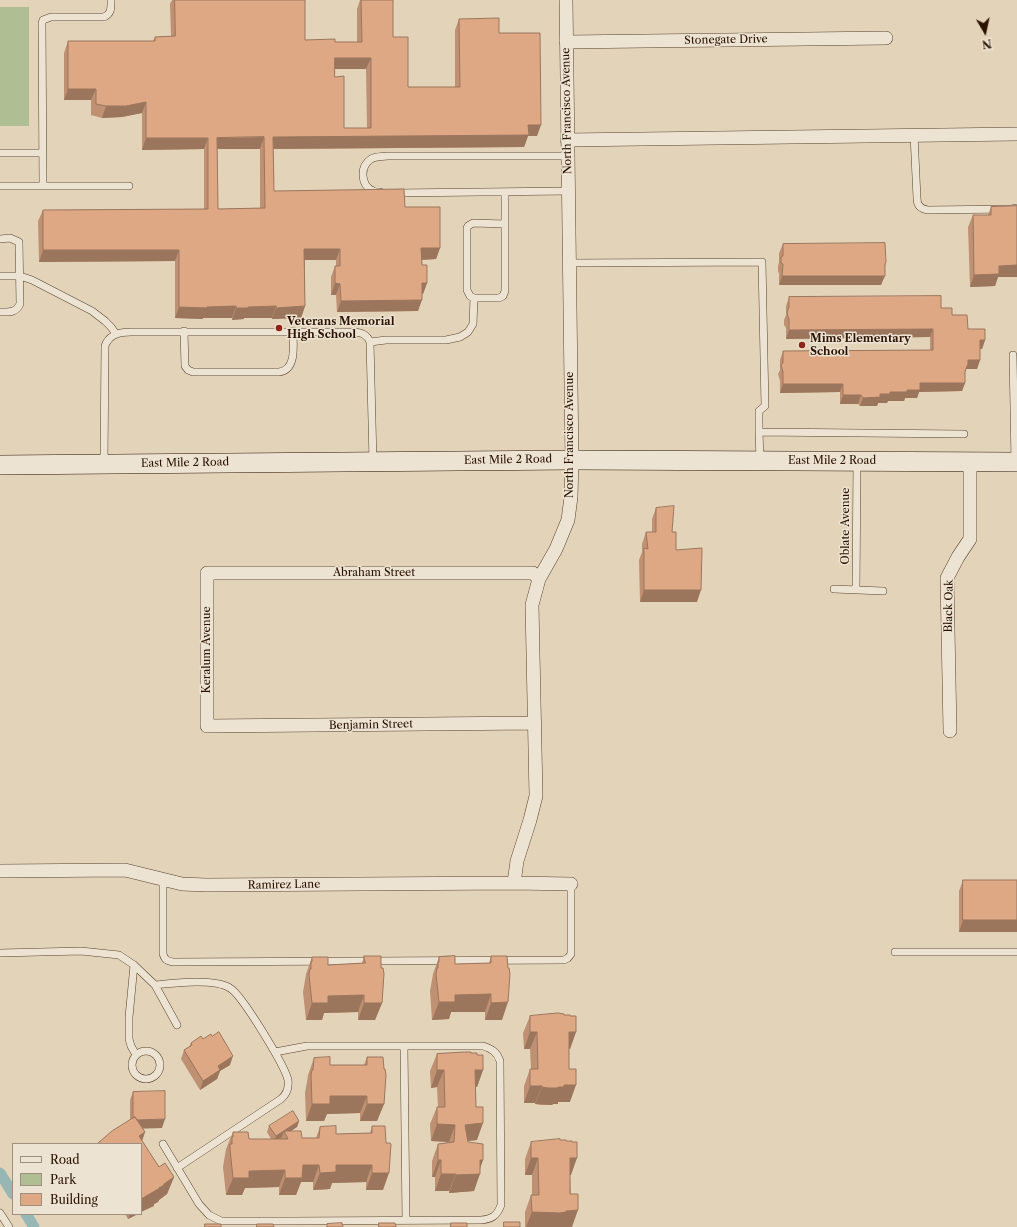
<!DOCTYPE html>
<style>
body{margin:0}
#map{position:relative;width:1017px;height:1227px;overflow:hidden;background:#e3d4b9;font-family:"Libre Caslon Text",serif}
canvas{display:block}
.legend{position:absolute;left:12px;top:1143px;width:130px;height:72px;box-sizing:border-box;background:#ede3d2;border:1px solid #9f8f7e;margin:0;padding:5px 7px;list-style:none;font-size:12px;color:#2b1200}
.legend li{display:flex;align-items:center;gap:8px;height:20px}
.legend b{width:20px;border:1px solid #9f8f7e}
.north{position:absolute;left:965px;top:12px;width:40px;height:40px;-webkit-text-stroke:3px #ede3d2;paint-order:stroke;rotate:171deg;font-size:11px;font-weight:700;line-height:16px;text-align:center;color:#2b1200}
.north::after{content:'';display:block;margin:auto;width:14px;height:18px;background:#2b1200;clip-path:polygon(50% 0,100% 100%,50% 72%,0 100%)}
</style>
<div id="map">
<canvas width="1017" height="1227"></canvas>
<ul class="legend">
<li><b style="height:5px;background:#ede3d2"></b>Road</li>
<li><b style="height:11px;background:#afbe93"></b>Park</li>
<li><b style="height:11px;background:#dea885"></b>Building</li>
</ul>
<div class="north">N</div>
</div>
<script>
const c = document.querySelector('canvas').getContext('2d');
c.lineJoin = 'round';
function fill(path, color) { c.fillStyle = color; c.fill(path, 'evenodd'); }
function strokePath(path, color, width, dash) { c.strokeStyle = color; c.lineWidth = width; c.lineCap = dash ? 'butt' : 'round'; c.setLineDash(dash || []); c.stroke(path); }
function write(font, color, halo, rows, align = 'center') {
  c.font = font + ' "Libre Caslon Text",serif'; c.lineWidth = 3; c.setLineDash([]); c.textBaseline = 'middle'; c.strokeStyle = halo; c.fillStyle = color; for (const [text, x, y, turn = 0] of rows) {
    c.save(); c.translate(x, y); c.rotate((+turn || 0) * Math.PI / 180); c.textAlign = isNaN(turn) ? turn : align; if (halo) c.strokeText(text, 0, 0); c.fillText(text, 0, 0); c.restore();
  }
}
fill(new Path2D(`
 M 0,7 L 29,7 L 29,126 L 0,126 Z`), '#afbe93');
strokePath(new Path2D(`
 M 0,1173 L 13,1194
 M 26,1214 L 34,1227`), '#96b7b4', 11);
const service = new Path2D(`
 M 914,135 L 917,198 C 917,205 920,209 928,210 L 1011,209 L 1017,208
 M 0,153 L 43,153
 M 0,186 L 129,186
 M 43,186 L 42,23 L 43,20 L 51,17 L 104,17 C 112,13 111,8 111,0
 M 380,192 C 377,192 375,192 373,191 C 360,185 360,166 371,159 C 376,156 382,157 387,156 L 567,156
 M 505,192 L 505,291 L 503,296 L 499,298 L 474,298 L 470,296 L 467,290 L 467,228 L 468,226 L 473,223 L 505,224
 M 396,193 L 568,191
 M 0,239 L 10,238 L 19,242 L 20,304 C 16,313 9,312 0,312
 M 569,263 L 762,262 L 765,406 L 759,411 L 759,432
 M 0,276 L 20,276 L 32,280 L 92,311 L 105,321 L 111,327 L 116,334
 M 184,331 L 185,366 L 188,370 L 193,372 L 279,372 C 297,370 293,345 293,331
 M 370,342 L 386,340 L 446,340 L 460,337 L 468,332 L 473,324 L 474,298
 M 1013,355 L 1015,462
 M 760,459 L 759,432 L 964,434
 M 104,464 L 105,346 C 109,334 120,332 131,332 L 352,332 C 361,332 367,334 370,342 L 373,461
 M 834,589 L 883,591
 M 856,590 L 857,462
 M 163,880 L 163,954 C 165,960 167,961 173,962 L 564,960 L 568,958 L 571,954 L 571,884
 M 895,952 L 1017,952
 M 0,953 L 81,951 L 119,955 L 134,965 L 155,985 C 174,983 214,978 230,988 C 242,995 285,1066 288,1080 C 289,1088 287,1094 281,1099 L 177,1168
 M 134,965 L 129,1017 L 129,1039 L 131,1046 L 136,1055
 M 155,985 L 177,1025
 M 404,1046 L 406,1220
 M132 1065a14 14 0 1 1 28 0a14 14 0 1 1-28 0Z
 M 163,1144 L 199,1204 L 209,1215 L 221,1221 L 292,1221 L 481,1220 C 492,1219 497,1216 501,1205 L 500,1061 C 497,1052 492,1049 483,1046 L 307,1046 L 275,1052
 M 0,1213 L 9,1227`);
const minor = new Path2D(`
 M 566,42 L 886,38
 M 567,140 L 1017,134
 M 535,723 L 207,726 L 207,573 L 533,573 L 539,579
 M 950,731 L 947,578 L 958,557 L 970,539 L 970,462
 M 0,871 L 125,870 L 182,884 L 206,885 L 514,883 L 571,884
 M 514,883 L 517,861 L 530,820 L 536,796 L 532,605 L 539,579 L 556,549 L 568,520 L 571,497 L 572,460 L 566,0`);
const secondary = new Path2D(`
 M 0,465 L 572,460 L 1017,462`);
strokePath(service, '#59422e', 8);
strokePath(minor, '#59422e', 14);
strokePath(secondary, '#2b1200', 20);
strokePath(service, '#ede3d2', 7);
strokePath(minor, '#ede3d2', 13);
strokePath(secondary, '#ede3d2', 19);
fill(new Path2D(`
 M 172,0 L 305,0 L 305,40 L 335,42 L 357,42 L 357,9 L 360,0 L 393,0 L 393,37 L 408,87 L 455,87 L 455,30 L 459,19 L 499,33 L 537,136 L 528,136 L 524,147 L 273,149 L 274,191 L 405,207 L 440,248 L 436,259 L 422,260 L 422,265 L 427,283 L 423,294 L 422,294 L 418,311 L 337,312 L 336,295 L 331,295 L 331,277 L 335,266 L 336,266 L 336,260 L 305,260 L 305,306 L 301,318 L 272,319 L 272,318 L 244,318 L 244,319 L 232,320 L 232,318 L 203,318 L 203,319 L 175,318 L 175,261 L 39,262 L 38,221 L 43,210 L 204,209 L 204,149 L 142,150 L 142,113 L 122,117 L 102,118 L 91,115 L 91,100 L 64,100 L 64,53 L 68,41 L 153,41 L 155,37 L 171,36 L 170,4 ZM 335,69 L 366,69 L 367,128 L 344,128 L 335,77 ZM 217,149 L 260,149 L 260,208 L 218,209 Z
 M 1017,206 L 1017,277 L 998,277 L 995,286 L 970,287 L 968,227 L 973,215 L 988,215 L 991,207 Z
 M 783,244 L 886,262 L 885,267 L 881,285 L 779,285 L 779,273 L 778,272 L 778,266 L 779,262 L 779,253 Z
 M 789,297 L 941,308 L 952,315 L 968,329 L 985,340 L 982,349 L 980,349 L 980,360 L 977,369 L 966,369 L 965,373 L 965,383 L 962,391 L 919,392 L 917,398 L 905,398 L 904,401 L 888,401 L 887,403 L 878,403 L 877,406 L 860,406 L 858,404 L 840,404 L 840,392 L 780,393 L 780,381 L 778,374 L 780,370 L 780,360 L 783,351 L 930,350 L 930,337 L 786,339 L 786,328 L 784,325 L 784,320 L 786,315 L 786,306 Z
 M 656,508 L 672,532 L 676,550 L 697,602 L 640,602 L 639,560 L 642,552 L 642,544 L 646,532 L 652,532 L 652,519 Z
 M 963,880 L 1017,880 L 959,932 L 959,891 Z
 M 364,956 L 382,1003 L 375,1020 L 358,1020 L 358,1012 L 324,1013 L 322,1020 L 306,1020 L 303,992 L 306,974 L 312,957 L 328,965 L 362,963 Z
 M 491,956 L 502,1020 L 485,1020 L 485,1012 L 451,1012 L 449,1019 L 432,1020 L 430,991 L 433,974 L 439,957 L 455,964 L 489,963 Z
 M 564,1015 L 570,1016 L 576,1032 L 570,1049 L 569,1049 L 569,1069 L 570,1102 L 558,1102 L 558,1104 L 553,1104 L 552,1105 L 542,1105 L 535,1104 L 535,1103 L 524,1103 L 524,1086 L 530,1069 L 531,1069 L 530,1049 L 524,1049 L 523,1033 L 530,1016 Z
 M 212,1036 L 230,1065 L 220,1071 L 217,1079 L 200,1090 L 181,1059 L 184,1050 L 189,1047 L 191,1043 Z
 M 471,1053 L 477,1055 L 483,1070 L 477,1087 L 476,1087 L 476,1107 L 477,1140 L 468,1141 L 468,1142 L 483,1160 L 480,1168 L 474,1191 L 449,1193 L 449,1191 L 435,1191 L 435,1177 L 432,1177 L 432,1161 L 438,1144 L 449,1142 L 431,1141 L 430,1124 L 437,1107 L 438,1107 L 437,1087 L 431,1088 L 430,1071 L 437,1054 Z
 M 367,1057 L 384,1104 L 377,1121 L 360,1121 L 360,1113 L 327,1114 L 324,1121 L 306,1121 L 305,1093 L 306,1087 L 307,1082 L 308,1075 L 314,1058 L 330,1065 L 364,1065 Z
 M 133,1092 L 162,1128 L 143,1128 L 145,1132 L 142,1141 L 159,1167 L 174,1177 L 167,1194 L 159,1200 L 158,1202 L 154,1204 L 154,1206 L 141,1144 L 97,1144 L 130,1120 L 130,1100 Z
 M 299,1121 L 297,1127 L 291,1131 L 302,1138 L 316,1138 L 320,1127 L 336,1134 L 370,1133 L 372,1126 L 383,1190 L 366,1190 L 366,1182 L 332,1183 L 330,1189 L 313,1190 L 313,1182 L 301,1182 L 296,1195 L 279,1195 L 279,1187 L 245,1188 L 242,1195 L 226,1195 L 223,1167 L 226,1149 L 233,1132 L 249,1139 L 271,1139 L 267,1132 L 269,1126 Z
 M 531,1142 L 571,1175 L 570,1175 L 572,1227 L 525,1227 L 525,1212 L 531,1195 L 532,1195 L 532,1175 L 525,1175 L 525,1159 Z
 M 125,1214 L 138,1214 L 128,1219 Z`), '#bf9072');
fill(new Path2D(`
 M 335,58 L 371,58 L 366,69 L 331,69 Z
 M 68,89 L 96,89 L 91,100 L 64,100 Z
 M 146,102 L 142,113 L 122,117 L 102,118 L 106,106 Z
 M 528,125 L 541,125 L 537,136 L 528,136 L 524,147 L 269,149 L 273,137 Z
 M 264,137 L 260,149 L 213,149 L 217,138 Z
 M 146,138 L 208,138 L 204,149 L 142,150 Z
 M 421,248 L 440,248 L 436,259 L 417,260 Z
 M 304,249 L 340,249 L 336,260 L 300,260 Z
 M 43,250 L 179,250 L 175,261 L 39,262 Z
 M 1017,265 L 1017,277 L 998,277 L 995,286 L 970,287 L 974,275 L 999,266 Z
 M 782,276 L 885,276 L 881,285 L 779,285 Z
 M 335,283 L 340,284 L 336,295 L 331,295 Z
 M 422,283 L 427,283 L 423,294 L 418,294 Z
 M 422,300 L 418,311 L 337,312 L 341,301 Z
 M 236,306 L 232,318 L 203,318 L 203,319 L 175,318 L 179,307 Z
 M 276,306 L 272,318 L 244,318 L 244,319 L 232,320 L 236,308 L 248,307 Z
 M 305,306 L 301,318 L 272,319 L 276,308 Z
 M 933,329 L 930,337 L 786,339 L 789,330 Z
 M 980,340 L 985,340 L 982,349 L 977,349 Z
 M 968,360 L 980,360 L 977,369 L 966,369 L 962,379 Z
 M 920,383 L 965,383 L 962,391 L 919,392 L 917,398 L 905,398 L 904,401 L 888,401 L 887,403 L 878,403 L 877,406 L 860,406 L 863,398 L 890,392 Z
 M 783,384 L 843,384 L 840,392 L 780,393 Z
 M 843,395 L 861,395 L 858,404 L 840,404 Z
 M 644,590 L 701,590 L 697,602 L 640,602 Z
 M 963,920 L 1017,920 L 1017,932 L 959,932 Z
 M 491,994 L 485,1012 L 451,1012 L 449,1019 L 432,1020 L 439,1002 L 455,995 Z
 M 364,995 L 358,1012 L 324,1013 L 322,1020 L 306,1020 L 312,1003 L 328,996 Z
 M 508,1002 L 502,1020 L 485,1020 L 491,1003 Z
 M 364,1003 L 382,1003 L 375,1020 L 358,1020 Z
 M 530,1032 L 537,1032 L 530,1049 L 524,1049 Z
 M 569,1032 L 576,1032 L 570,1049 L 562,1049 Z
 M 233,1056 L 230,1065 L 220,1071 L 217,1079 L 200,1090 L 203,1081 L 218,1066 Z
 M 437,1070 L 444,1070 L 437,1087 L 431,1088 Z
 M 475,1070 L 483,1070 L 477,1087 L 469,1087 Z
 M 564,1085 L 576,1085 L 570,1102 L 558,1102 L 558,1104 L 553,1104 L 552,1105 L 535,1104 L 542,1087 L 558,1087 Z
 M 530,1086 L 542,1086 L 535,1103 L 524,1103 Z
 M 330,1096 L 367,1096 L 360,1113 L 327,1114 L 324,1121 L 306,1121 L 312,1104 Z
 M 367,1104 L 384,1104 L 377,1121 L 360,1121 Z
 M 165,1119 L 162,1128 L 130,1129 L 133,1120 Z
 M 299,1121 L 297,1127 L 286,1134 L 284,1131 Z
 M 483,1123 L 477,1140 L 459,1142 L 465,1125 Z
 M 437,1124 L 455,1125 L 449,1142 L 431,1141 Z
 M 284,1131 L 282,1137 L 274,1142 L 276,1136 Z
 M 145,1132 L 141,1144 L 139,1136 Z
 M 531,1158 L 538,1158 L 532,1175 L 525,1175 Z
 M 570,1158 L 577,1158 L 571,1175 L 564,1175 Z
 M 438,1160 L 441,1160 L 435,1177 L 432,1177 Z
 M 480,1160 L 483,1160 L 478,1174 L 480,1174 L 474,1191 L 449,1193 L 456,1175 Z
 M 303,1165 L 319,1165 L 313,1182 L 301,1182 L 296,1195 L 279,1195 L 285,1178 Z
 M 336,1165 L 372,1165 L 366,1182 L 332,1183 L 330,1189 L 313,1190 L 320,1173 Z
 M 285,1170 L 279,1187 L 245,1188 L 242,1195 L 226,1195 L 233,1178 L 249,1171 Z
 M 372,1173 L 389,1173 L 383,1190 L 366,1190 Z
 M 441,1174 L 456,1174 L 449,1191 L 435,1191 Z
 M 174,1177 L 167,1194 L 159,1200 L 158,1202 L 154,1204 L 154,1206 L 141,1212 L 141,1199 Z
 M 578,1210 L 572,1227 L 526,1227 L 532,1212 Z
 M 130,1214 L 138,1214 L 128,1219 Z`), '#9b765d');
const building = new Path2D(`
 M 175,0 L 305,0 L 305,40 L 335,39 L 335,42 L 362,42 L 361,0 L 393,0 L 393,37 L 408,37 L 408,87 L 460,87 L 459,19 L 499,18 L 499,33 L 540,33 L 541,125 L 528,125 L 529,135 L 273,137 L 274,191 L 404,189 L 405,207 L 440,207 L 440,248 L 421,248 L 422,265 L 427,265 L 427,283 L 422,283 L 422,300 L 341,301 L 340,284 L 335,283 L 335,266 L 340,266 L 340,249 L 304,249 L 305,306 L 276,308 L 276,306 L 248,307 L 248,308 L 236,308 L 236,306 L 207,307 L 207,308 L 179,307 L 179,250 L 43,250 L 43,210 L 208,209 L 208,138 L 146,138 L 146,102 L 126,106 L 106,106 L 96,104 L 96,89 L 68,89 L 68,41 L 155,41 L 155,37 L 175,36 ZM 335,58 L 371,58 L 371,128 L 344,128 L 344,76 L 335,77 ZM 264,137 L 265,208 L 218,209 L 217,138 Z
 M 1017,206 L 1017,265 L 999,266 L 999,274 L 974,275 L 973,215 L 991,215 L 991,207 Z
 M 885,243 L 886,262 L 885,264 L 885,276 L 782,276 L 783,264 L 781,263 L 781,257 L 783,256 L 783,244 Z
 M 941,296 L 941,308 L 952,308 L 952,315 L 967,315 L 968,329 L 985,329 L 985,340 L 980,340 L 980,360 L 968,360 L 968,364 L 965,371 L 965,383 L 920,383 L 920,390 L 907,390 L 907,392 L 890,392 L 890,394 L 880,394 L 880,397 L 863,398 L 861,395 L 843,395 L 843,384 L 783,384 L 783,372 L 781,365 L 783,363 L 783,351 L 933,350 L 933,329 L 789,330 L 789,319 L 788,317 L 787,312 L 789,307 L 789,297 Z
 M 674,506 L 672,532 L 676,532 L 676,550 L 702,548 L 701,590 L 644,590 L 644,548 L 648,549 L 646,532 L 656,532 L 656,508 Z
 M 963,880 L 1017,880 L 1017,920 L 963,920 Z
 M 364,956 L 381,956 L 381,968 L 383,968 L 384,974 L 382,1003 L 364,1003 L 364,995 L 328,996 L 328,1003 L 312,1003 L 309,975 L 310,969 L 311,969 L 311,962 L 312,962 L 312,957 L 328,957 L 328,965 L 365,963 Z
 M 455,956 L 455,964 L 491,963 L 491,956 L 507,956 L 508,968 L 509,968 L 510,974 L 508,1002 L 491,1003 L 491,994 L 455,995 L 455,1002 L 439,1002 L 436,974 L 437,968 L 438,968 L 438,962 L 439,962 L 439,957 Z
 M 558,1013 L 564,1014 L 564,1015 L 570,1015 L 570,1016 L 576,1016 L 576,1032 L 569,1032 L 569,1069 L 576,1069 L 576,1085 L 564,1085 L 564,1087 L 558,1087 L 558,1088 L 548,1088 L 542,1087 L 542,1086 L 530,1086 L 530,1069 L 538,1069 L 537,1032 L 530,1032 L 530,1016 Z
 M 219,1032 L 233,1056 L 218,1066 L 220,1070 L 203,1081 L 184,1050 L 192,1045 L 191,1043 L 201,1036 L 203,1039 L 211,1034 L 212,1036 Z
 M 465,1052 L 471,1052 L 471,1053 L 477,1053 L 477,1055 L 483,1055 L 483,1070 L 475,1070 L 476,1107 L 483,1107 L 483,1123 L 465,1125 L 468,1142 L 483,1144 L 483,1160 L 480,1160 L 480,1174 L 456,1175 L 456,1174 L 441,1174 L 441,1160 L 438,1160 L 438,1144 L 454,1142 L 455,1125 L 437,1124 L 437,1107 L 445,1107 L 444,1070 L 437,1070 L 437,1054 Z
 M 330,1057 L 330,1065 L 367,1065 L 367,1057 L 383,1057 L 384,1069 L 385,1069 L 386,1075 L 384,1104 L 367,1104 L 367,1096 L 330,1096 L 330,1104 L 312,1104 L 311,1075 L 312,1070 L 313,1070 L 314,1058 Z
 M 165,1091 L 165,1119 L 137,1120 L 135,1117 L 133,1118 L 133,1092 Z
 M 293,1111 L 299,1121 L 276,1136 L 269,1126 Z
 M 135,1117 L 145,1132 L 139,1136 L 159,1167 L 165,1163 L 174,1177 L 164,1184 L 164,1185 L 159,1188 L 160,1188 L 141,1199 L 141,1144 L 98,1144 L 98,1143 L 112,1131 Z
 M 336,1126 L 336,1134 L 372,1133 L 372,1126 L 385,1126 L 386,1143 L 390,1143 L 391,1144 L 389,1173 L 372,1173 L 372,1165 L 336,1165 L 336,1172 L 320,1173 L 319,1165 L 303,1165 L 302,1178 L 285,1178 L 285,1170 L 249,1171 L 249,1178 L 233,1178 L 230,1149 L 230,1144 L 232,1144 L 232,1137 L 233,1137 L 233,1132 L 248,1132 L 249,1139 L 288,1139 L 284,1131 L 301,1131 L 302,1138 L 319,1138 L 320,1127 Z
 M 560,1139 L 560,1140 L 566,1140 L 566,1141 L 572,1141 L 572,1142 L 577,1142 L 577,1158 L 570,1158 L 570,1194 L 578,1194 L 578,1210 L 566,1211 L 566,1212 L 560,1213 L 532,1212 L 531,1195 L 539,1195 L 538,1158 L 531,1158 L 531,1142 Z
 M 504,1222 L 520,1222 L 520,1227 L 504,1227 Z
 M 342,1223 L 343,1227 L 327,1227 L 327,1224 Z
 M 379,1223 L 395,1223 L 396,1227 L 379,1227 Z
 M 451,1223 L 467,1223 L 467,1227 L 451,1227 Z
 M 205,1224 L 221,1224 L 221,1227 L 205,1227 Z
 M 257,1224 L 273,1224 L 274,1227 L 257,1227 Z`);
fill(building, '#dea885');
strokePath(building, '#9b765d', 1);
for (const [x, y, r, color] of [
 [279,328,4,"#8f2418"],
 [802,345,4,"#8f2418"]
]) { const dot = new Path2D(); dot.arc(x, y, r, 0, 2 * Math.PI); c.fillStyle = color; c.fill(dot); strokePath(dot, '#ede3d2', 1.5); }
write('11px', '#2b1200', '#ede3d2', [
 ["Stonegate Drive",726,40,-1],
 ["North Francisco Avenue",567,111,-91],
 ["North Francisco Avenue",570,435,-90],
 ["East Mile 2 Road",508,460,-1],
 ["East Mile 2 Road",832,461],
 ["East Mile 2 Road",185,463,-1],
 ["Oblate Avenue",846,526,-90],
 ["Abraham Street",374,573],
 ["Black Oak",949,606,-89],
 ["Keralum Avenue",207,650,-90],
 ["Benjamin Street",371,725,-1],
 ["Ramirez Lane",284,885,-1]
]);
write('bold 11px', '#2b1200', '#ede3d2', [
 ["Veterans Memorial",287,322],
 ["High School",287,335],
 ["Mims Elementary",810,339],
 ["School",810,352]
], 'left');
</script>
